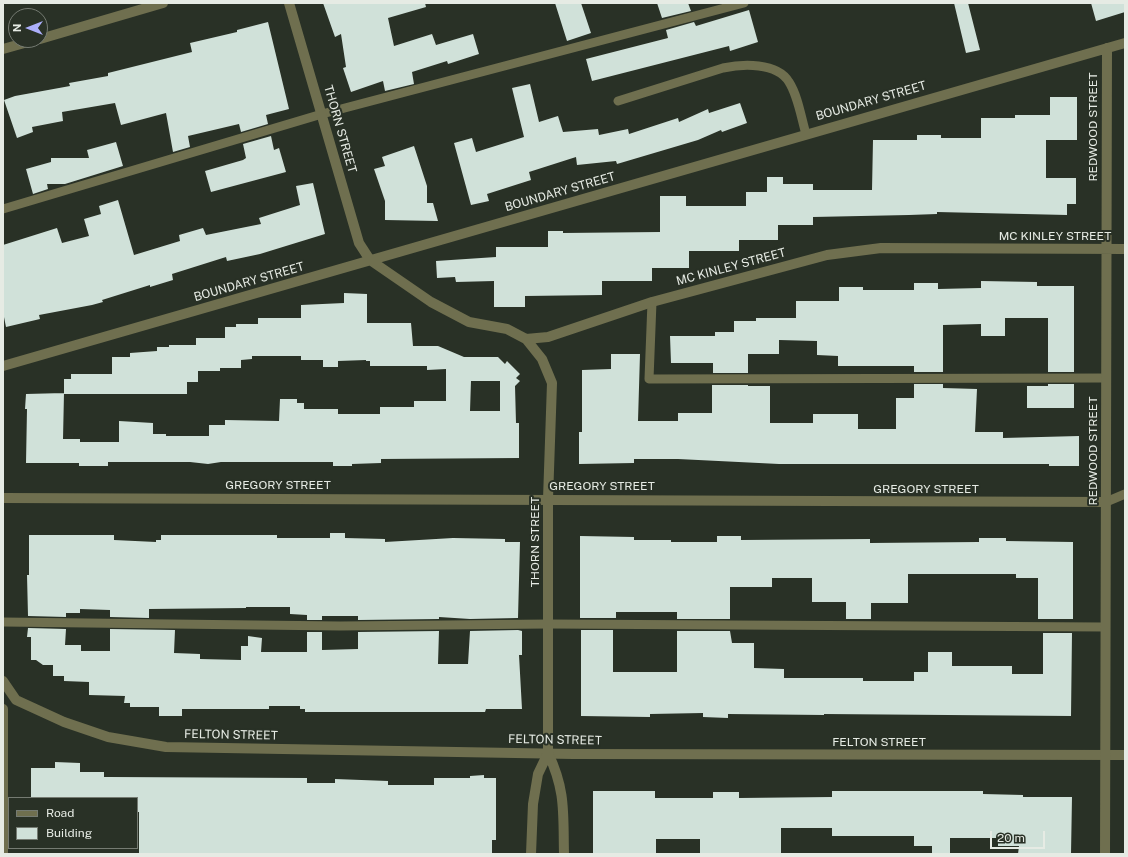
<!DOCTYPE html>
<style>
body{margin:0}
#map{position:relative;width:1128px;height:857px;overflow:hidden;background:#293126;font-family:"Public Sans",sans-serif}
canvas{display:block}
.frame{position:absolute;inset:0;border:4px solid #e6ebe4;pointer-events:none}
.legend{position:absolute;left:8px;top:797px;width:130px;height:52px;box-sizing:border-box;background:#293126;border:1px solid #757b72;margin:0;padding:5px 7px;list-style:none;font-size:12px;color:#e6ebe4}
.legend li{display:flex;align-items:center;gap:8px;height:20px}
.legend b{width:20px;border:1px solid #757b72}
.north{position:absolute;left:8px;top:8px;width:40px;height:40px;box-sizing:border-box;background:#293126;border:1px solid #757b72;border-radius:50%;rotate:270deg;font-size:11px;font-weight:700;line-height:16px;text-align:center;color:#e6ebe4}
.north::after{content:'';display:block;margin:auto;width:14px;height:18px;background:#acaffb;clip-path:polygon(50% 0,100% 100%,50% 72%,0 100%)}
.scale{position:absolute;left:990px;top:831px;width:55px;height:18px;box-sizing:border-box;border:2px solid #e6ebe4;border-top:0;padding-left:5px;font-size:12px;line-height:14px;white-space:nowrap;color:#e6ebe4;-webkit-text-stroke:3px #293126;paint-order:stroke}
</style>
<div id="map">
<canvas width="1128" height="857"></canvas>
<div class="frame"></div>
<ul class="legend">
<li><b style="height:5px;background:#6f6f4f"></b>Road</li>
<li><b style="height:11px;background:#d0e1d9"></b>Building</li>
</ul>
<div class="north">N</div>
<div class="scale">20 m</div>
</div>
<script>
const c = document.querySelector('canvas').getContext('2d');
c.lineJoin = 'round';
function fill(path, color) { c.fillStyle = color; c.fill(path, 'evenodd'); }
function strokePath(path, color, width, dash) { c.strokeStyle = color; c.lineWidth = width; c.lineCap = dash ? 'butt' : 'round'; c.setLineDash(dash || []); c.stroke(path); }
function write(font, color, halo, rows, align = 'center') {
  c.font = font + ' "Public Sans",sans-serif'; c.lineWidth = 4; c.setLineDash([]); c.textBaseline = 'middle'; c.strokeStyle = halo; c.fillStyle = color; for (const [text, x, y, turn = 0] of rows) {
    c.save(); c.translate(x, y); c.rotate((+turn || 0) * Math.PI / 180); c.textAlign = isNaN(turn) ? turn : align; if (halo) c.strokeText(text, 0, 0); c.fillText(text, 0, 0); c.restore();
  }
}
fill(new Path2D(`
 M 323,3 L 425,3 L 426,7 L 388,18 L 394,46 L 432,34 L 436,45 L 473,34 L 479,54 L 448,64 L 447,61 L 412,72 L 414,84 L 385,91 L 383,81 L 351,92 L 343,68 L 346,67 L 341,34 L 335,37 Z
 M 555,3 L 581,3 L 591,33 L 567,41 Z
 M 657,3 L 688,3 L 691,11 L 662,18 Z
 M 954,3 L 968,3 L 980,50 L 966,53 Z
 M 1091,3 L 1125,3 L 1125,12 L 1096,21 Z
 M 749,10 L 758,42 L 730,51 L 729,46 L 592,81 L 586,59 L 668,38 L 666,30 L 694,22 L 696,26 Z
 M 268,22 L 289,109 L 266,115 L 268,124 L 241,132 L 239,124 L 188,136 L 190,147 L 173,152 L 166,113 L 121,125 L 115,103 L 62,112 L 63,121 L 32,127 L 33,132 L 17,138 L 4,100 L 15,96 L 70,86 L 69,83 L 108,76 L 108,73 L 192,52 L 190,43 L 237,32 L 237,30 Z
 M 530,84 L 539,122 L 558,116 L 563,132 L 598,129 L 599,135 L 628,129 L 629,134 L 678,118 L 679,122 L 708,109 L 709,113 L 740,103 L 747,123 L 722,132 L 721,130 L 698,140 L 617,164 L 616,161 L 577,165 L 576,157 L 529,172 L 531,180 L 487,194 L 489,201 L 471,205 L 454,143 L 472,138 L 476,152 L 524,137 L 512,88 Z
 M 1050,97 L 1077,97 L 1077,140 L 1046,140 L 1046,178 L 1076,178 L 1076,204 L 1067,204 L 1067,215 L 937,212 L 937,214 L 909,215 L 813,217 L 813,225 L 778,225 L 778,240 L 739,240 L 739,251 L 689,251 L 689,268 L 652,268 L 652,281 L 602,281 L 602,295 L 525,296 L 525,307 L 494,307 L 494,281 L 456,282 L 455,277 L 437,278 L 436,261 L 496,257 L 496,247 L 548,247 L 548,231 L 563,231 L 563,233 L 660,232 L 660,196 L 686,196 L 686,206 L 746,206 L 746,192 L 767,192 L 767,177 L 783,177 L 783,184 L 813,184 L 813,190 L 872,190 L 873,140 L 917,140 L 917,135 L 941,135 L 941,138 L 981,138 L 981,118 L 1015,118 L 1015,115 L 1050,115 Z
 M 271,136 L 274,150 L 279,148 L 286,172 L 211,192 L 205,171 L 243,160 L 246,158 L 243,144 Z
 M 116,142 L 123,166 L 65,184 L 47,184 L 48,189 L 33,194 L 26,169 L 51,162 L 51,158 L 89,158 L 87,150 Z
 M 414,146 L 427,186 L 427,203 L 433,203 L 438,221 L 385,220 L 385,201 L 374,169 L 385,166 L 382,157 Z
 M 313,183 L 325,234 L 260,254 L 227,261 L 226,257 L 172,274 L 173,280 L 150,287 L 150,285 L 102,300 L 103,302 L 92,305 L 39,315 L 40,319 L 6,327 L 3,312 L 3,245 L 57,228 L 62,243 L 89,236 L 84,219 L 101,214 L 99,206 L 118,200 L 134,255 L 180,241 L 179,235 L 203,228 L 206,235 L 261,224 L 259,218 L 300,205 L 296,186 Z
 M 981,281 L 1037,282 L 1037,286 L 1074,286 L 1074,372 L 1048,372 L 1048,318 L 1005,318 L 1005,336 L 981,336 L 981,324 L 943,325 L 943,372 L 914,372 L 914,366 L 838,366 L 838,356 L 817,355 L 817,341 L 779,340 L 779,354 L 748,354 L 748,373 L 713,373 L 713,363 L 671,363 L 670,336 L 715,336 L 715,332 L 734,332 L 734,321 L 756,321 L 756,318 L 796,318 L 796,301 L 839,301 L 839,287 L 863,287 L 863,290 L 914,290 L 914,283 L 938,283 L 938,289 L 981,288 Z
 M 344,293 L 367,294 L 367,323 L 411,323 L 413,346 L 438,346 L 464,357 L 498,357 L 505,364 L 507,361 L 520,374 L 516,378 L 520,381 L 515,386 L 516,423 L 519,423 L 519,458 L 381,459 L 381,463 L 352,464 L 352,466 L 333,466 L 333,462 L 221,462 L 208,464 L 190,462 L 108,462 L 108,466 L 79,466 L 79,463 L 26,463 L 27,409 L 25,409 L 26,394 L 64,393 L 63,439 L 80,439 L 80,442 L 119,442 L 119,421 L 153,423 L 153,434 L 166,434 L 166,436 L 209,436 L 209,425 L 225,425 L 225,420 L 279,421 L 280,399 L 297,399 L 297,403 L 304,403 L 304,409 L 338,409 L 338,414 L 380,414 L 380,407 L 414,407 L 414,401 L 446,401 L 446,369 L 427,370 L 427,366 L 370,366 L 370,361 L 366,361 L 366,360 L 338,361 L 338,367 L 323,367 L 323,360 L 301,360 L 301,356 L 252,356 L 252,359 L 241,360 L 241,368 L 220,368 L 220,371 L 198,371 L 198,382 L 187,382 L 187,394 L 64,394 L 64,379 L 71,379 L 71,374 L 112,374 L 112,357 L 130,357 L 130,353 L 157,351 L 157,347 L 169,347 L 169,345 L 196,345 L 196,338 L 225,338 L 225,327 L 236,327 L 236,324 L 258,324 L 258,318 L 301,318 L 301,305 L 344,303 ZM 471,381 L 500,381 L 500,411 L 470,411 Z
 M 611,354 L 640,354 L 638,421 L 678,421 L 678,413 L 712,413 L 712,385 L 748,385 L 748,386 L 770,386 L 770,423 L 813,423 L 813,414 L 858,414 L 858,429 L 896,429 L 896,398 L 914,398 L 914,384 L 943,384 L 943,388 L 977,389 L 975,432 L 1003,432 L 1003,438 L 1079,436 L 1079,466 L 1049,466 L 1049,464 L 779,464 L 678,459 L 634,459 L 634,463 L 579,464 L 579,432 L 582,432 L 582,370 L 611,369 Z
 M 1048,384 L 1074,384 L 1074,408 L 1027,408 L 1027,386 L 1048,386 Z
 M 330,533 L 345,533 L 345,538 L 385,539 L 385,542 L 453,538 L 505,539 L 505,542 L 520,542 L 518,618 L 470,619 L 439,617 L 439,619 L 358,620 L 358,616 L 322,616 L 322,620 L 307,620 L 307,615 L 290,614 L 290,607 L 246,607 L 246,608 L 149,609 L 149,618 L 110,617 L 110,610 L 80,609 L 80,613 L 66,613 L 66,617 L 28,616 L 27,575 L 29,575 L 29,535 L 114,535 L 114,540 L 156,542 L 156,540 L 161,540 L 161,535 L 277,535 L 277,538 L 330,538 Z
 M 580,536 L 634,537 L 634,540 L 671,540 L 671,542 L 717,542 L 717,536 L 741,536 L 741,540 L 870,539 L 870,543 L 979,542 L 979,538 L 1006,538 L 1006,541 L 1073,542 L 1073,619 L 1038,619 L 1038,578 L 1016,578 L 1016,574 L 908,574 L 908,603 L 871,603 L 871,619 L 846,619 L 846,602 L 812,602 L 812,578 L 772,578 L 772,587 L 730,587 L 730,619 L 677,619 L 677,612 L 616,612 L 616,618 L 580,618 Z
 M 28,628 L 66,629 L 65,645 L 81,645 L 81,651 L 110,651 L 110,629 L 175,630 L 174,653 L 200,654 L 200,659 L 241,660 L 241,646 L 248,646 L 248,636 L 262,638 L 261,652 L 307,652 L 307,632 L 322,632 L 322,650 L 358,649 L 358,632 L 439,631 L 438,664 L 468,664 L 470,631 L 518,630 L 522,631 L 522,655 L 519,655 L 522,709 L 486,709 L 485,712 L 305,712 L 305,709 L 300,709 L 300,706 L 269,706 L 269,709 L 182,709 L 182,716 L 159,716 L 159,707 L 130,707 L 130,703 L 124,703 L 125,696 L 89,695 L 89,682 L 64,681 L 64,676 L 53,676 L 53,665 L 43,665 L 36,660 L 31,660 L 31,637 L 27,637 Z
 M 581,630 L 613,630 L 613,672 L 677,672 L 677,631 L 730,631 L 732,643 L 754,643 L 754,668 L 784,669 L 784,678 L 863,678 L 863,681 L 914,681 L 914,672 L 928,672 L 928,652 L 952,652 L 952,666 L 1012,666 L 1012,674 L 1043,674 L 1043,633 L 1072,633 L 1071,716 L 824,714 L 824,715 L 728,714 L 728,718 L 703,717 L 703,713 L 650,714 L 650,717 L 581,716 Z
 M 55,762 L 80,763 L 80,772 L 104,772 L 104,777 L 111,777 L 307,778 L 307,783 L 335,783 L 335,779 L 388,781 L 388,785 L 434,785 L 434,778 L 470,778 L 470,776 L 484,775 L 484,778 L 496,778 L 496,840 L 492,840 L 492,854 L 139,854 L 139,812 L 137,812 L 137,798 L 31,798 L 31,768 L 55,768 Z
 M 593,791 L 655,791 L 655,798 L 713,798 L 713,792 L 739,792 L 739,798 L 832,797 L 832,791 L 983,791 L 983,794 L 1023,795 L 1023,797 L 1072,797 L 1071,854 L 1018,854 L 1019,846 L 998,846 L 998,838 L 950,838 L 950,854 L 932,854 L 932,846 L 914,846 L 914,836 L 832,836 L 832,828 L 781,828 L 781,854 L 700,854 L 700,839 L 656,839 L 656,854 L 593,854 Z`), '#d0e1d9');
strokePath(new Path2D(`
 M 618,101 L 723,68 C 742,64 777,62 789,82 C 798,96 801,117 806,134
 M 3,209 L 322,114 L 744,3
 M 652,302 L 649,379 L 1106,378
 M 1106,502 L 1125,494
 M 3,622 L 340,626 L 548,624 L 1105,627`), '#6f6f4f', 9);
strokePath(new Path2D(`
 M 3,498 L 1106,502
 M 3,681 L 16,700 L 64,722 L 108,737 L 166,747 L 573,754 L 1125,755`), '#6f6f4f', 10);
strokePath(new Path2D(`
 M 289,3 L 359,243 L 370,260 L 431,302 L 469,322 L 507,329 L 526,339 L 548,337 L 652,302 L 827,255 L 881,248 L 1125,249
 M 40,39 L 163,3
 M 3,49 L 35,40
 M 526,339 L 542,359 L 552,383 L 548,499 L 548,753 C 566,791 563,813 564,854
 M 3,366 L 1125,43
 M 3,709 L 3,854
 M 531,854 L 533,804 L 538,774 L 548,753
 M 1105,854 L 1107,48`), '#6f6f4f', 10);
write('12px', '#e6ebe4', '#293126', [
 ["BOUNDARY STREET",871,101,-16],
 ["REDWOOD STREET",1093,127,-90],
 ["THORN STREET",340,129,74],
 ["BOUNDARY STREET",560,192,-16],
 ["MC KINLEY STREET",1055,236],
 ["MC KINLEY STREET",731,267,-15],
 ["BOUNDARY STREET",249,282,-16],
 ["REDWOOD STREET",1093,451,-90],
 ["GREGORY STREET",278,485],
 ["GREGORY STREET",602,486],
 ["GREGORY STREET",926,489],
 ["THORN STREET",535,542,-90],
 ["FELTON STREET",231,735,1],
 ["FELTON STREET",555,740,1],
 ["FELTON STREET",879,742]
]);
</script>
